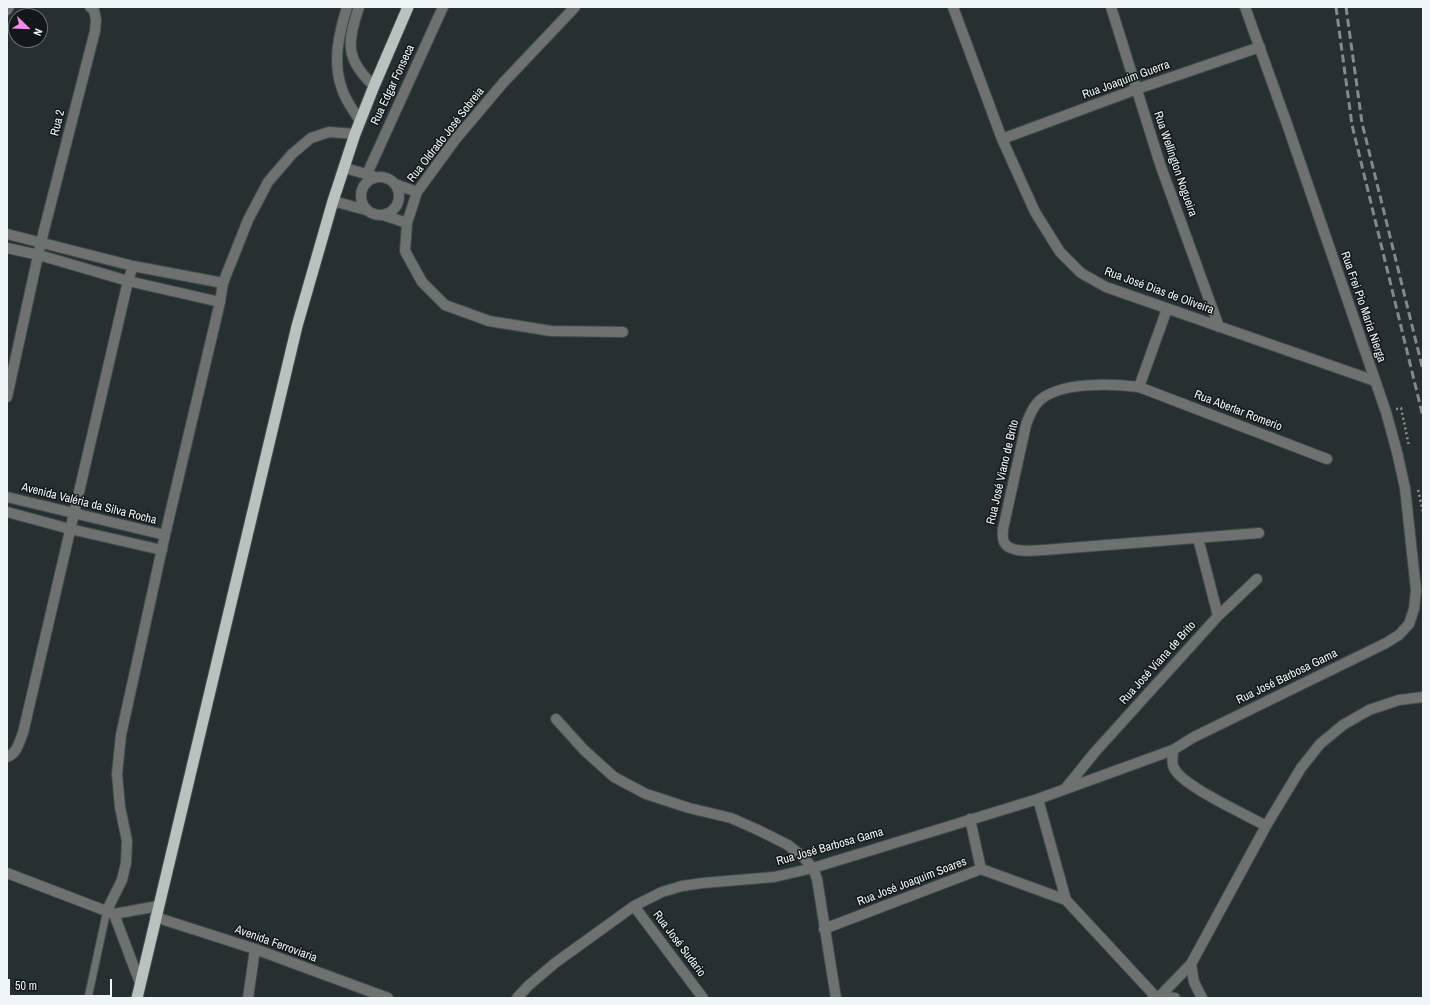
<!DOCTYPE html>
<meta charset="utf-8">
<style>
body{margin:0}
#map{position:relative;width:1430px;height:1005px;overflow:hidden;background:#263030;font-family:"Archivo Narrow",sans-serif}
canvas{display:block}
.frame{position:absolute;inset:0;border:8px solid #f0f6f6;pointer-events:none}
.north{position:absolute;left:8px;top:8px;width:40px;height:40px;box-sizing:border-box;background:#121717;border:1px solid #6b7070;border-radius:50%;rotate:113deg;font-size:11px;font-weight:700;line-height:16px;text-align:center;color:#f0f6f6}
.north::after{content:'';display:block;margin:auto;width:14px;height:18px;background:#f788ec;clip-path:polygon(50% 0,100% 100%,50% 72%,0 100%)}
.scale{position:absolute;left:8px;top:979px;width:104px;height:18px;box-sizing:border-box;border:2px solid #f0f6f6;border-top:0;padding-left:5px;font-size:12px;line-height:14px;white-space:nowrap;color:#f0f6f6;-webkit-text-stroke:3px #121717;paint-order:stroke}
</style>
<div id="map">
<canvas width="1430" height="1005"></canvas>
<div class="frame"></div>
<div class="north">N</div>
<div class="scale">50 m</div>
</div>
<script>
const c = document.querySelector('canvas').getContext('2d');
c.lineJoin = 'round';
function strokePath(path, color, width, dash) { c.strokeStyle = color; c.lineWidth = width; c.lineCap = dash ? 'butt' : 'round'; c.setLineDash(dash || []); c.stroke(path); }
function write(font, color, halo, rows, align = 'center') {
  c.font = font + ' "Archivo Narrow",sans-serif'; c.lineWidth = 3; c.setLineDash([]); c.textBaseline = 'middle'; c.strokeStyle = halo; c.fillStyle = color; for (const [text, x, y, turn = 0] of rows) {
    c.save(); c.translate(x, y); c.rotate((+turn || 0) * Math.PI / 180); c.textAlign = isNaN(turn) ? turn : align; if (halo) c.strokeText(text, 0, 0); c.fillText(text, 0, 0); c.restore();
  }
}
const service = new Path2D(`
 M 88,998 L 107,910`);
const minor = new Path2D(`
 M 347,7 C 339,34 332,61 342,89 C 345,100 354,111 360,121
 M 359,7 C 347,43 345,59 374,86
 M 575,7 L 503,83 L 455,140 L 417,192 L 407,223 L 405,251 L 422,282 L 445,305 L 489,321 L 551,331 L 623,332
 M 953,7 L 1002,139 L 1035,212 L 1060,252 L 1081,273 L 1106,287 L 1375,381
 M 1111,7 L 1160,164 L 1219,327
 M 7,10 L 9,7
 M 1002,139 L 1137,89 L 1260,47
 M 345,168 L 373,176
 M 367,174 L 443,7
 M361 196a19 19 0 1 1 38 0a19 19 0 1 1-38 0Z
 M 395,184 L 417,192
 M 333,201 L 366,210
 M 383,215 L 407,223
 M 7,234 L 133,266 L 223,283
 M 7,248 L 39,255 L 128,281 L 220,302
 M 1139,387 L 1167,309
 M 7,397 L 41,242 L 95,31 L 96,20 L 94,10 L 90,7
 M 7,497 L 165,535
 M 7,512 L 70,529 L 162,550
 M 1259,533 L 1044,550 C 1033,551 1009,553 1004,542 C 1002,538 1003,533 1003,529 L 1026,425 C 1029,416 1032,408 1039,401 C 1060,381 1113,384 1139,387 L 1327,459
 M 1218,616 L 1257,579
 M 556,719 L 584,750 L 614,777 L 646,794 L 689,808 L 731,818 L 758,830 L 788,845 L 803,857 L 813,868 L 817,879 L 836,998
 M 7,757 C 17,754 19,742 23,733 L 128,281 L 133,266
 M 1065,789 L 1095,752 L 1218,616 L 1198,538
 M 1038,799 L 1066,900
 M 970,819 L 981,869
 M 7,873 L 114,914
 M 634,906 L 703,998
 M 107,910 L 122,880 L 126,863 L 127,841 L 120,807 L 117,774 L 121,735 L 165,535 L 220,302 L 223,283 L 248,220 L 268,182 L 292,154 L 311,138 L 329,132 L 355,134
 M 114,914 L 140,983
 M 114,914 L 158,906
 M 155,917 L 255,949 L 388,998
 M 824,929 L 981,869 L 1066,900 L 1156,997
 M 1191,964 L 1194,982 L 1202,998
 M 1160,996 L 1175,998
 M 248,998 L 255,949
 M 517,998 L 528,986 L 555,963 L 634,906 L 662,892 L 682,886 L 703,883 L 774,877 L 813,868 L 1038,799 L 1173,750`);
const tertiary = new Path2D(`
 M 1245,7 L 1287,124 L 1386,412 L 1397,452 L 1405,488 L 1416,590 L 1414,609 L 1409,624 L 1399,635 L 1386,643 L 1194,737 L 1173,750 C 1173,755 1171,763 1174,768 C 1182,786 1247,815 1266,826
 M 1153,998 L 1160,996 L 1191,964 L 1266,826 L 1301,768 L 1320,744 L 1343,725 L 1369,710 L 1399,700 L 1423,697`);
const trunk = new Path2D(`
 M 137,998 L 297,326 L 333,201 L 355,134 L 374,86 L 408,7`);
strokePath(service, '#424c4c', 9);
strokePath(minor, '#424c4c', 12);
strokePath(tertiary, '#424c4c', 12);
strokePath(trunk, '#424c4c', 13);
strokePath(new Path2D(`
 M 1396,409 L 1401,408 L 1409,446
 M 1418,490 L 1423,512`), '#899191', 2.5, [2, 3]);
strokePath(service, '#6d716f', 7);
strokePath(minor, '#6d716f', 10);
strokePath(tertiary, '#6d716f', 10);
strokePath(trunk, '#b8c2be', 11);
strokePath(new Path2D(`
 M 1336,7 L 1352,125 L 1423,417
 M 1346,7 L 1362,123 L 1423,370`), '#828a8a', 3, [8, 4]);
write('12px', '#f0f6f6', '#121717', [
 ["Rua Joaquim Guerra",1126,80,-20],
 ["Rua Edgar Fonseca",393,85,-65],
 ["Rua 2",58,123,-76],
 ["Rua Oldrado José Sobreia",446,135,-52],
 ["Rua Wellington Nogueira",1175,164,71],
 ["Rua José Dias de Oliveira",1159,291,20],
 ["Rua Frei Pio Maria Nierga",1363,307,71],
 ["Rua Aberlar Romerio",1238,411,21],
 ["Rua José Viano de Brito",1003,472,-77],
 ["Avenida Valéria da Silva Rocha",89,504,14],
 ["Rua José Viana de Brito",1158,663,-48],
 ["Rua José Barbosa Gama",1287,677,-26],
 ["Rua José Barbosa Gama",830,847,-16],
 ["Rua José Joaquim Soares",912,882,-21],
 ["Avenida Ferroviaria",276,944,20],
 ["Rua José Sudario",679,944,53]
]);
</script>
